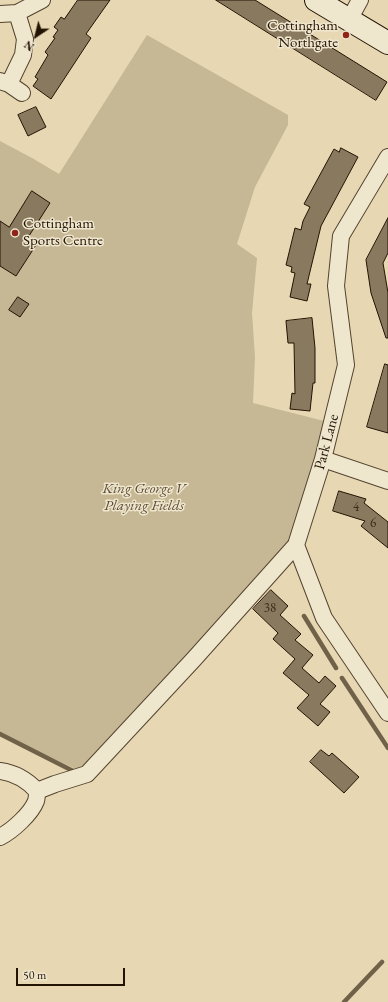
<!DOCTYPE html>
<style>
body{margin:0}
#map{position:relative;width:388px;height:1002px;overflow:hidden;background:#e7d8b3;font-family:"EB Garamond",serif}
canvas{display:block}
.north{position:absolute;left:16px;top:16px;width:40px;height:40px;-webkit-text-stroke:3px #efe6ce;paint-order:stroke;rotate:215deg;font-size:11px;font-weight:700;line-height:16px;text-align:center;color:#231303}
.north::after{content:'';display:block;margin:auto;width:14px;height:18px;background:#231303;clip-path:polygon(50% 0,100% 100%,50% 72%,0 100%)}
.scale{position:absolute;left:16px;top:968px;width:109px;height:18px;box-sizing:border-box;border:2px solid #231303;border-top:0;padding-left:5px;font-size:12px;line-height:14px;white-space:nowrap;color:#231303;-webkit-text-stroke:3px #efe6ce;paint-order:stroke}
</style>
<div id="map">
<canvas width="388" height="1002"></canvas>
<div class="north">N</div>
<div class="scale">50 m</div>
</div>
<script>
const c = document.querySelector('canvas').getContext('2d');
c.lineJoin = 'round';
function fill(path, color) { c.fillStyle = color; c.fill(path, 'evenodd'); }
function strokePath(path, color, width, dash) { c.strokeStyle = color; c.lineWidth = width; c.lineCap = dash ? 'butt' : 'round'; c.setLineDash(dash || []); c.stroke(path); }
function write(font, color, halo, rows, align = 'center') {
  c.font = font + ' "EB Garamond",serif'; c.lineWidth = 3; c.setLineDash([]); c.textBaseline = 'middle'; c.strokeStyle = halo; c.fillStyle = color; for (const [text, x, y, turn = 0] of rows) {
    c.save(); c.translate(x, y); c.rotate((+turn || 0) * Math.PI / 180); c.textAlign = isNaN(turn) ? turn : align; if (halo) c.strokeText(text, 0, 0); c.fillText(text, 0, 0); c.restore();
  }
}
fill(new Path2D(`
 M 147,35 L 288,115 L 288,125 L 255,187 L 237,244 L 257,258 L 252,313 L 255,357 L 253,403 L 332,423 L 296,545 L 84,773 L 0,733 L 0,141 L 32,158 L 59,174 Z`), '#c6b795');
strokePath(new Path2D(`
 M 304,616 L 336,668
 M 342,678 L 388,748
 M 0,734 L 77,773
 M 344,1002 L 382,962`), '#706149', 4.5);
const building = new Path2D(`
 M 78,0 L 110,0 L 86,34 L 91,38 L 51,99 L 33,86 L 38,79 L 35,77 L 48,55 L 45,52 L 55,38 L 53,37 L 58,30 L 54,27 L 61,17 L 64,19 Z
 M 216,0 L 255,0 L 387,82 L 376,100 Z
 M 36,107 L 46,127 L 28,136 L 18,115 Z
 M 341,148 L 358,157 L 321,226 L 307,284 L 311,284 L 307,301 L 290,297 L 295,273 L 291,272 L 292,267 L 286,265 L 295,228 L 301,230 L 303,221 L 310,207 L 304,204 L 334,149 L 339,152 Z
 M 32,191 L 50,203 L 27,239 L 36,245 L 16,276 L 0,266 L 0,221 L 9,227 Z
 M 388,218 L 388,253 L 383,263 L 388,293 L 388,338 L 386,338 L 371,293 L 366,260 Z
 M 18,297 L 29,304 L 20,317 L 9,310 Z
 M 312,318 L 315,348 L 315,383 L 313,383 L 310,411 L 290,409 L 292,393 L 295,394 L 294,343 L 288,343 L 286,321 Z
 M 385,364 L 388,365 L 388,433 L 367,427 Z
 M 339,491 L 366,499 L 364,503 L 388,522 L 388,548 L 361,526 L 365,521 L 333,511 Z
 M 271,590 L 288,606 L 280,615 L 301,634 L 295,640 L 313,655 L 302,668 L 319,683 L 325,676 L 336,686 L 320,704 L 330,712 L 318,726 L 297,708 L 309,695 L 283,673 L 295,659 L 273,639 L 278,633 L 253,609 Z
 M 321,750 L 329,756 L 332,753 L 359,777 L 344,793 L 310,762 Z`);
fill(building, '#89795f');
strokePath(building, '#231303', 1);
const street = new Path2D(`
 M 0,14 L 17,13 L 42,0
 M 349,20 L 360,0
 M 0,81 L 9,84 L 22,93
 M 9,84 L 23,55 L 25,39 L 17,13
 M 388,157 L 341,236 L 336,286 L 346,365 L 323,459 L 296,545 L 324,618 L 388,713
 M 323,459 L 388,481
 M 0,771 C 15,773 27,780 37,791 C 37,794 37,798 36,801 C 31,814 12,831 0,837
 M 37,791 L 55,784 L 87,774 L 194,659 L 296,545`);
const secondary = new Path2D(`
 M 316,0 L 388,43`);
strokePath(street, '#54442f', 18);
strokePath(secondary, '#231303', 24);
strokePath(street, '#efe6ce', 16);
strokePath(secondary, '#efe6ce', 22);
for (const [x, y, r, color] of [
 [346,35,4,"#8f2418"],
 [15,233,4,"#8f2418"]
]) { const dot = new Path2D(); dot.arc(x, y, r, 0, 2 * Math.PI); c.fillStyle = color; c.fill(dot); strokePath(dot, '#efe6ce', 1.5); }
write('13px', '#3c2c1a', null, [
 ["4",356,507],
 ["6",373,523],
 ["38",270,608]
]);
write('15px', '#231303', '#efe6ce', [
 ["Cottingham",338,26],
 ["Northgate",338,43],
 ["Cottingham",23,224,"left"],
 ["Sports Centre",23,241,"left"]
], 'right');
write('15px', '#231303', '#efe6ce', [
 ["Park Lane",327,442,-75]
]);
write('italic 15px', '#5c4c36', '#efe6ce', [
 ["King George V",144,489],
 ["Playing Fields",144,506]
]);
</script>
